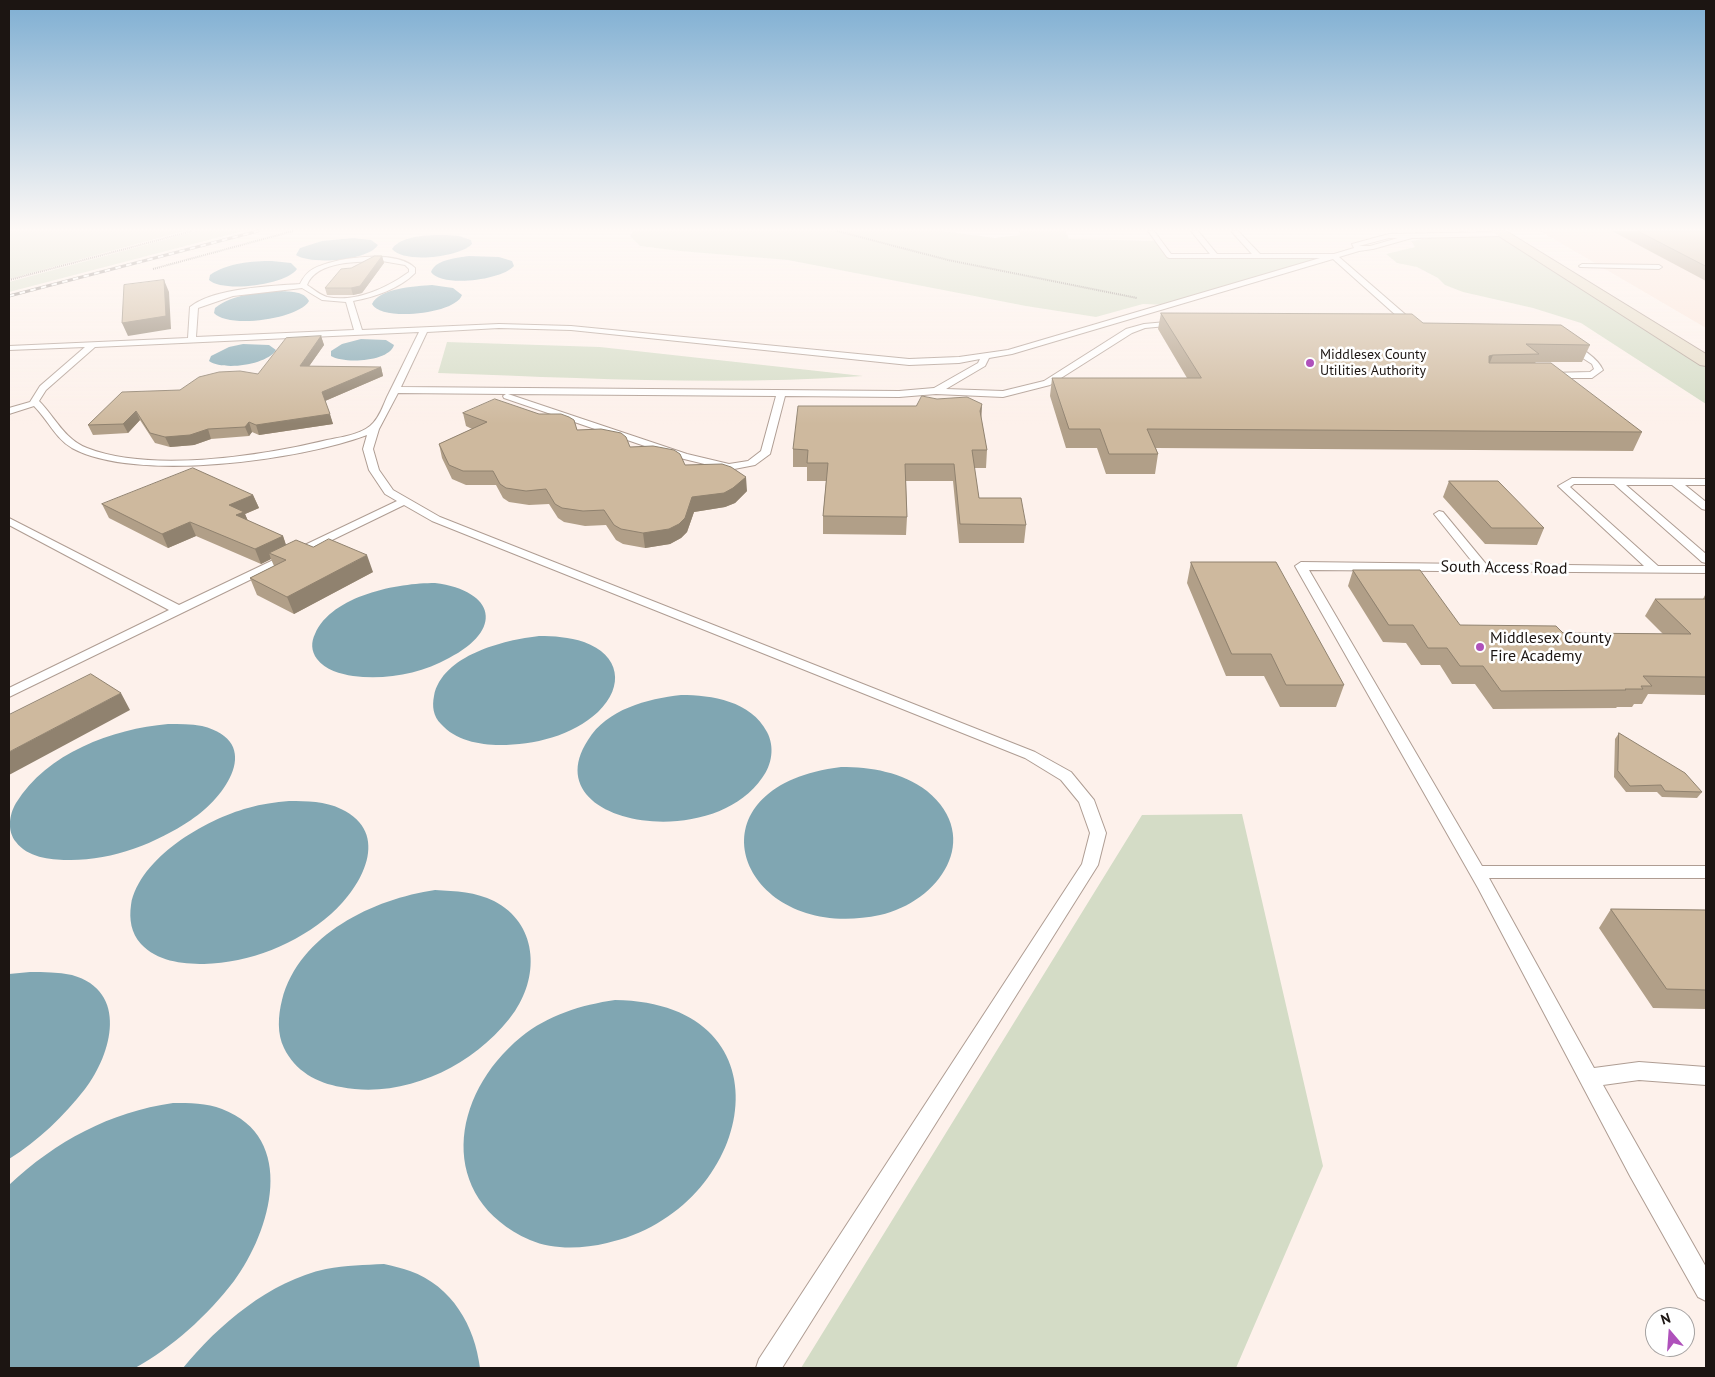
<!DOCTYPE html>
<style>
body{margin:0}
#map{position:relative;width:1715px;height:1377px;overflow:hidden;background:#fdf1eb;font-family:"PT Sans",sans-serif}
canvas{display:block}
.frame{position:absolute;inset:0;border:10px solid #1c1512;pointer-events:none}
.north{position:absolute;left:1645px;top:1307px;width:50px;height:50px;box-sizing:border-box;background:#fff;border:1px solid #a4a1a0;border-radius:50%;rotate:342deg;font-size:14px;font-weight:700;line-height:20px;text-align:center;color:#1c1512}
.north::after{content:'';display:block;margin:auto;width:18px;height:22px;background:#af51bb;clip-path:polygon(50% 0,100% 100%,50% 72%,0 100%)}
</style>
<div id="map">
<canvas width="1715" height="1377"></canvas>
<div class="frame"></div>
<div class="north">N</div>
</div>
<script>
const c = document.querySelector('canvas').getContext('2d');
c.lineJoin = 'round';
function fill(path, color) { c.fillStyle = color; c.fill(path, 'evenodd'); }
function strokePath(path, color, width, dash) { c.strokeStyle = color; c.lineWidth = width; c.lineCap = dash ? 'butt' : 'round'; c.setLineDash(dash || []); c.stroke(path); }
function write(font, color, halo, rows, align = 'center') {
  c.font = font + ' "PT Sans",sans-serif'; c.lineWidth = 5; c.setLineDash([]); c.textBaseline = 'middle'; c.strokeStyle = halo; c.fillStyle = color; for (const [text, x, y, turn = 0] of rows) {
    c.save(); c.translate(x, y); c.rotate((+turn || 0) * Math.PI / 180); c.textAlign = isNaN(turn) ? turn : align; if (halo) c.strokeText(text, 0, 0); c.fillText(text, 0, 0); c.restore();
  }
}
fill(new Path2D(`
 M 1540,231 L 1706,231 L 1706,328 Z`), '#fbe5da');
fill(new Path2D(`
 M 9,231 L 184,231 L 9,279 Z
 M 197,231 L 243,231 L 9,292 L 9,282 Z
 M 633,231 L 941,231 L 995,238 L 1020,235 L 1019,231 L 1065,231 L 1069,239 L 1158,241 L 1169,256 L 1334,256 L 1168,305 L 1143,304 L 1096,317 L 1026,306 L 788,260 L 680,251 L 640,246 L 630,236 Z
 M 1502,234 L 1706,361 L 1706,404 L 1581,323 L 1533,308 L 1463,292 L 1445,285 L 1438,278 L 1417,267 L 1397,263 L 1386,254 L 1415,247 L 1411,241 L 1435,237 Z
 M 447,342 L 600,347 L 863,376 C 722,386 579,378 438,373 Z
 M 1242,814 L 1323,1166 L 1236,1368 L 801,1368 L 1142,815 Z`), '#d4dcc6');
fill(new Path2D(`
 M 446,235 L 459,236 L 471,240 L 472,244 C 460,257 404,264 392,249 C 401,235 430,235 446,235 Z
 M 353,238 L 371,240 L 378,245 C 368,261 311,265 296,255 L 300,248 L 322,241 Z
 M 469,256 L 499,257 L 512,261 L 514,266 C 502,280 442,288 431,272 C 436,259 457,258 469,256 Z
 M 272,261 L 291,263 L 297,269 C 286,285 223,293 209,280 L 210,275 C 227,263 252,261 272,261 Z
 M 432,285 L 453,288 L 462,295 C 456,314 381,322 372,304 C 379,288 416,286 432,285 Z
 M 282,291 C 291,292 304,291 309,301 C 299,319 228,329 214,313 L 215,308 C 233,294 260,292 282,291 Z
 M 361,339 L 386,340 L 394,345 C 389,362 344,364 331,356 L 331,351 L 342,344 Z
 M 243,344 L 269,345 L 276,350 C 267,365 223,371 209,361 L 211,356 L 229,347 Z
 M 435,583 C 496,591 504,630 449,658 C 420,674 386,680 353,676 C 341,674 325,670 317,659 C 311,651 311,642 315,634 C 332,595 398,583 435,583 Z
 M 539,636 C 554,636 569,637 584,642 C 620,655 625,686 598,712 C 572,736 534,745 500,745 C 479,745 455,740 441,724 C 433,716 432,706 434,696 C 442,655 504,640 539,636 Z
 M 681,695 C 712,695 751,701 767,732 C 775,747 772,765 762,778 C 710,854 533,824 588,740 C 607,709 647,699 681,695 Z
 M 168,724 C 179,724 191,724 202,726 C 265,742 225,798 191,820 C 155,844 111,861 67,860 C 50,860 27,857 16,842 C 7,831 9,815 16,803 C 47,753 112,729 168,724 Z
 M 841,767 C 871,767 902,772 927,791 C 984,838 939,902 880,915 C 740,945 679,787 841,767 Z
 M 289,801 C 307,801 325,801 341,809 C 392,833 362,887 331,914 C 297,944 249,963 204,964 C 181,964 157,961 141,944 C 131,933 129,919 131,905 C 139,858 206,819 248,808 C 262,804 275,802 289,801 Z
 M 435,890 C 456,891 476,892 494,901 C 537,923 540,974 515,1011 C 478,1064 406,1100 341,1087 C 317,1083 295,1071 284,1048 C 277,1034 278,1016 282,1000 C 299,934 374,899 435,890 Z
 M 30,972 C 44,972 58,972 72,975 C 129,991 112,1054 85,1089 C 64,1116 38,1141 9,1159 L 9,974 Z
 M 615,1000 C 798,1003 755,1211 607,1243 C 582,1249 553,1250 530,1240 C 436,1198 450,1095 521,1037 C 548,1015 581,1005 615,1000 Z
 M 173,1103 C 189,1103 207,1103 222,1109 C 298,1138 271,1231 234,1281 C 207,1316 173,1347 135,1368 L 9,1368 L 9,1185 C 56,1141 110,1112 173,1103 Z
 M 384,1264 C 393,1266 402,1268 410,1271 C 452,1286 475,1326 480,1368 L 183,1368 C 218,1325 270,1281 326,1269 C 346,1265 365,1265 384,1264 Z`), '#80a6b2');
const service = new Path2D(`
 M 1148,231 L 1154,231 L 1171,254 L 1210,254 L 1191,231 L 1198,231 L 1217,254 L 1252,254 L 1231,231 L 1238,231 L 1260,254 L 1334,254 L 1354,248 L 1352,244 L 1389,234 L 1502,232 L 1505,234 L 1502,236 L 1412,238 L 1373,249 L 1359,251 L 1339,257 L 1414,322 L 1414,326 L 1408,326 L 1333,259 L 1012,354 L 989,358 L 985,366 L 946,389 L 1003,391 L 1044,381 L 1126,329 L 1144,324 L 1177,321 L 1181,323 L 1177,325 L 1145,328 L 1132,333 L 1050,385 L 1003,397 L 936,394 L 899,397 L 785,396 L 770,454 L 755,465 L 729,470 L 680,458 L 504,398 L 503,396 L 506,394 L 398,393 L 379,429 L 373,449 L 379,470 L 393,490 L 440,517 L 1035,752 L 1071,772 L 1094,800 L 1106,833 L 1098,865 L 782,1368 L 756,1368 L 759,1359 L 1082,864 L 1090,833 L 1079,802 L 1061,780 L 1025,758 L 432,521 L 404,505 L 9,697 L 9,688 L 169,610 L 9,525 L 9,518 L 179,605 L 397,501 L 385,494 L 369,470 L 363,449 L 367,435 C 301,460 136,483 72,448 C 55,438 48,420 34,406 L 9,414 L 9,408 L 30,402 L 40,386 L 85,347 L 9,350 L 9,346 L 188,338 L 190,307 C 213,288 271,286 300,284 C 303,278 306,273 313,269 C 334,257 397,249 415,268 L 415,273 C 399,289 375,297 353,301 L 362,330 L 499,324 L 571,326 L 909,359 L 959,357 L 1008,350 L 1320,258 L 1169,258 L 1167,257 ZM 1389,238 L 1398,238 L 1370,246 L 1359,246 ZM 382,261 L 405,265 L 409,269 L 409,272 C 387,288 355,303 327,297 C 320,295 313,289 307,285 C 317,260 359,262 382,261 ZM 302,288 L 322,300 L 346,302 L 354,330 L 196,337 L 198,308 L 233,296 ZM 499,328 L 571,330 L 909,365 L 959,363 L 980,359 L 978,363 L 934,388 L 899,391 L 401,387 L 427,332 ZM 419,332 C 408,354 398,375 387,397 C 383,406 379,419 370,426 C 359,435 341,437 327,440 C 262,456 150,473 87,448 C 64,439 55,417 39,401 L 46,390 L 95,347 ZM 508,394 L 776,396 L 761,451 L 748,461 L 729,464 L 687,454 Z
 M 1582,264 L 1659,265 L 1662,267 L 1659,269 L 1580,267 L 1579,266 Z
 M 1567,344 C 1578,343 1599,360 1603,370 L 1592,378 L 1546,378 L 1545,376 L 1549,373 L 1590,372 L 1594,369 L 1592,364 L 1567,348 Z
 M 1572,478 L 1706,479 L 1706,485 L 1685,485 L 1706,502 L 1706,510 L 1702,509 L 1672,485 L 1626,485 L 1706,554 L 1706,563 L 1702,562 L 1614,484 L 1574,484 L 1570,487 L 1658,566 L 1706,566 L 1706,573 L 1309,570 L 1482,866 L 1706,866 L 1706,878 L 1489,878 L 1594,1068 L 1639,1062 L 1706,1067 L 1706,1085 L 1639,1080 L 1603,1085 L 1706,1267 L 1706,1301 L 1698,1297 L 1630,1176 L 1478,888 L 1295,566 L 1301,562 L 1474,564 L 1434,514 L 1439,511 L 1443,512 L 1486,564 L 1644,566 L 1558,486 Z`);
const secondary = new Path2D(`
 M 1491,231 L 1506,231 L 1706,354 L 1706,366 L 1700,365 Z`);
strokePath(service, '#af9d93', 2);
strokePath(secondary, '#af9d93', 2);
strokePath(new Path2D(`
 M 837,231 L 948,260 L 1137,298
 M 153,269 L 293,231
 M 9,280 L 192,231`), '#847b76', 2, [1, 1]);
fill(service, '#fff');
fill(secondary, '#e6dcc7');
const rail = new Path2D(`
 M 9,296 L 258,231`);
strokePath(rail, '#847b76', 3);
strokePath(rail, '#fff', 2, [5.5]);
fill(new Path2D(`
 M 1612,231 L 1706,231 L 1706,281 Z
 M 382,256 L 384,263 L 362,293 L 353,295 L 327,295 L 325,288 L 351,268 Z
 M 1161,313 L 1423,323 L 1590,345 L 1582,362 L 1536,362 L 1535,363 L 1642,432 L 1633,451 L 1156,448 L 1158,454 L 1155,474 L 1106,474 L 1097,448 L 1066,448 L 1050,396 L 1052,378 L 1187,378 L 1158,329 Z
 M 321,336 L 324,345 L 309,366 L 381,367 L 383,376 L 325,401 L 333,424 L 259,435 L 252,432 L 249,436 L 211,439 L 194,445 L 170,447 L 155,443 L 140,420 L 128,433 L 93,435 L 88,425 L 258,374 Z
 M 937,399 L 982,404 L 981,419 L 987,450 L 986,468 L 974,468 L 979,498 L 1026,525 L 1024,543 L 959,543 L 953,481 L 906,481 L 907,517 L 906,535 L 823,534 L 823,516 L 826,481 L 807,481 L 807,467 L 793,467 L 793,449 Z
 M 463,413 L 577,430 L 685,465 L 747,491 L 735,503 L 725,507 L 694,512 L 687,532 L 681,538 L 670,544 L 645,548 L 623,544 L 616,540 L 606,525 L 585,526 L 564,522 L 558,518 L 549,504 L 529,505 L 509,502 L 503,498 L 496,485 L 466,485 L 452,479 L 442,458 L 439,444 L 472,429 L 466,426 Z
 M 1449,481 L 1544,528 L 1537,545 L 1485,544 L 1443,497 Z
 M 253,495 L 259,508 L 245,514 L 248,521 L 283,536 L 286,545 L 373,572 L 294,614 L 257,595 L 250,578 L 274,566 L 271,559 L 261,564 L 196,536 L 168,548 L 109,518 L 102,504 Z
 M 1191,562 L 1344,685 L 1336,707 L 1280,707 L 1264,676 L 1226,676 L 1187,583 Z
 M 1353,570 L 1460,625 L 1563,633 L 1663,634 L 1645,616 L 1655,599 L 1703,599 L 1706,593 L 1706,695 L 1648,694 L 1642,704 L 1634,704 L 1632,707 L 1617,707 L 1616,708 L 1493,709 L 1475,684 L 1452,684 L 1440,665 L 1421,665 L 1406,643 L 1383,642 L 1348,586 Z
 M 1619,733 L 1702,792 L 1697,798 L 1662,797 L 1657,792 L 1626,792 L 1614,777 L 1615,739 Z
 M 1611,909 L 1706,910 L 1706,1009 L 1653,1008 L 1599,928 Z`), '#b19f88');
fill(new Path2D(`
 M 382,256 L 384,263 L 362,293 L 353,295 L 351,288 Z
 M 164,280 L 169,292 L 171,329 L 128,336 L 122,323 Z
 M 321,336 L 324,345 L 303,375 L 300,366 Z
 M 1493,355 L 1486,372 L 1489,356 Z
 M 381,367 L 383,376 L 325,401 L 322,392 Z
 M 982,404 L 981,420 L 980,411 Z
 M 136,411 L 140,420 L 128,433 L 123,424 Z
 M 330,414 L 333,424 L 259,435 L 256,425 Z
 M 249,422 L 252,432 L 249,436 L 245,427 Z
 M 208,429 L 211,439 L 194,445 L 170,447 L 165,437 Z
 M 746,477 L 747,491 L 735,503 L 725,507 L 694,512 L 687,532 L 681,538 L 670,544 L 645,548 L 643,533 L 692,497 Z
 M 253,495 L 259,508 L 245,514 L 250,526 L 241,529 L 229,505 Z
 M 190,522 L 196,536 L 168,548 L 162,534 Z
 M 283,536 L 288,551 L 269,553 L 271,559 L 261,564 L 255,549 Z
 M 367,555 L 373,572 L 294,614 L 287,597 Z
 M 121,693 L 130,710 L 9,775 L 9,752 Z`), '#90826f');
const building = new Path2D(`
 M 1638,231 L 1706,231 L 1706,266 Z
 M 375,256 L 382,256 L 360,286 L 351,288 L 325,288 L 341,269 L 351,268 Z
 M 164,280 L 166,316 L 122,323 L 124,285 Z
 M 1161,313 L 1412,314 L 1423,323 L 1561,325 L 1590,345 L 1526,344 L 1539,354 L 1493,355 L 1489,356 L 1489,363 L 1551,363 L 1642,432 L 1147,429 L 1158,454 L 1109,454 L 1100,429 L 1069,429 L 1052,378 L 1201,378 Z
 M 321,336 L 300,366 L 381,367 L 322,392 L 330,414 L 256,425 L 249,422 L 245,427 L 208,429 L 190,435 L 165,437 L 150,433 L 136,411 L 123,424 L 88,425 L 122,392 L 180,390 L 199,377 L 219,372 L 240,371 L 258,374 L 286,338 Z
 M 922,396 L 937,399 L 967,397 L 982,404 L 980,411 L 987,450 L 972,450 L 979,498 L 1021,498 L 1026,525 L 960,524 L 954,464 L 905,464 L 907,517 L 823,516 L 828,463 L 807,463 L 808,450 L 793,449 L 798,406 L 916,406 Z
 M 495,399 L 539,414 L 561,414 L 569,417 L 574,420 L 577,430 L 601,429 L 621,433 L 626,437 L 630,447 L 653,446 L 674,450 L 680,454 L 685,465 L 722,464 L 731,467 L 746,477 L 733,488 L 724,493 L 692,497 L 685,518 L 679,524 L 669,529 L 643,533 L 621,529 L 614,525 L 604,510 L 583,511 L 562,508 L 555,504 L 546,489 L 526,491 L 506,488 L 500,484 L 493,471 L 463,471 L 449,465 L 439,444 L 487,422 L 463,413 Z
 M 193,468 L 253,495 L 229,505 L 244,512 L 236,515 L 283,536 L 255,549 L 190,522 L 162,534 L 102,504 Z
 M 1449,481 L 1498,481 L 1544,528 L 1492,528 Z
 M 329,539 L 367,555 L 287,597 L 250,578 L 286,560 L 269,553 L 296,540 L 313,547 Z
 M 1191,562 L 1276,562 L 1344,685 L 1286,685 L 1271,654 L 1232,654 Z
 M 1353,570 L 1420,570 L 1460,625 L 1556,626 L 1563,633 L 1691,634 L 1655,599 L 1706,599 L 1706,677 L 1643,676 L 1652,686 L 1641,686 L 1643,689 L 1625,689 L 1626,690 L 1501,691 L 1483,666 L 1460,666 L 1447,648 L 1428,648 L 1413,625 L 1389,625 Z
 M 91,674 L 121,693 L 9,752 L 9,715 Z
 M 1619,733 L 1685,773 L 1702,792 L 1665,791 L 1661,785 L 1630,786 L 1618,771 Z
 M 1611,909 L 1706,910 L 1706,990 L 1667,989 Z`);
fill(building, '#ceb99e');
strokePath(building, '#90826f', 1);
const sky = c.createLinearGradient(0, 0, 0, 424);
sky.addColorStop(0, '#7eaed2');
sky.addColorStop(0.54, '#fef9f6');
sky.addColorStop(1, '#fef9f600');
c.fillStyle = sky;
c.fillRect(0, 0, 1715, 424);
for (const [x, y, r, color] of [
 [1310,363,5,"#af51bb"],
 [1480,647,5,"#af51bb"]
]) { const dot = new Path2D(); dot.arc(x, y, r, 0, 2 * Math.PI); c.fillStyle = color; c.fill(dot); strokePath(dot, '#fff', 2); }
write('14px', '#1c1512', '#fff', [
 ["Middlesex County",1320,355],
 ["Utilities Authority",1320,371]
], 'left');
write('16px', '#1c1512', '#fff', [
 ["South Access Road",1504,568,1]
]);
write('16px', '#1c1512', '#fff', [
 ["Middlesex County",1490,638],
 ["Fire Academy",1490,656]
], 'left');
</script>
